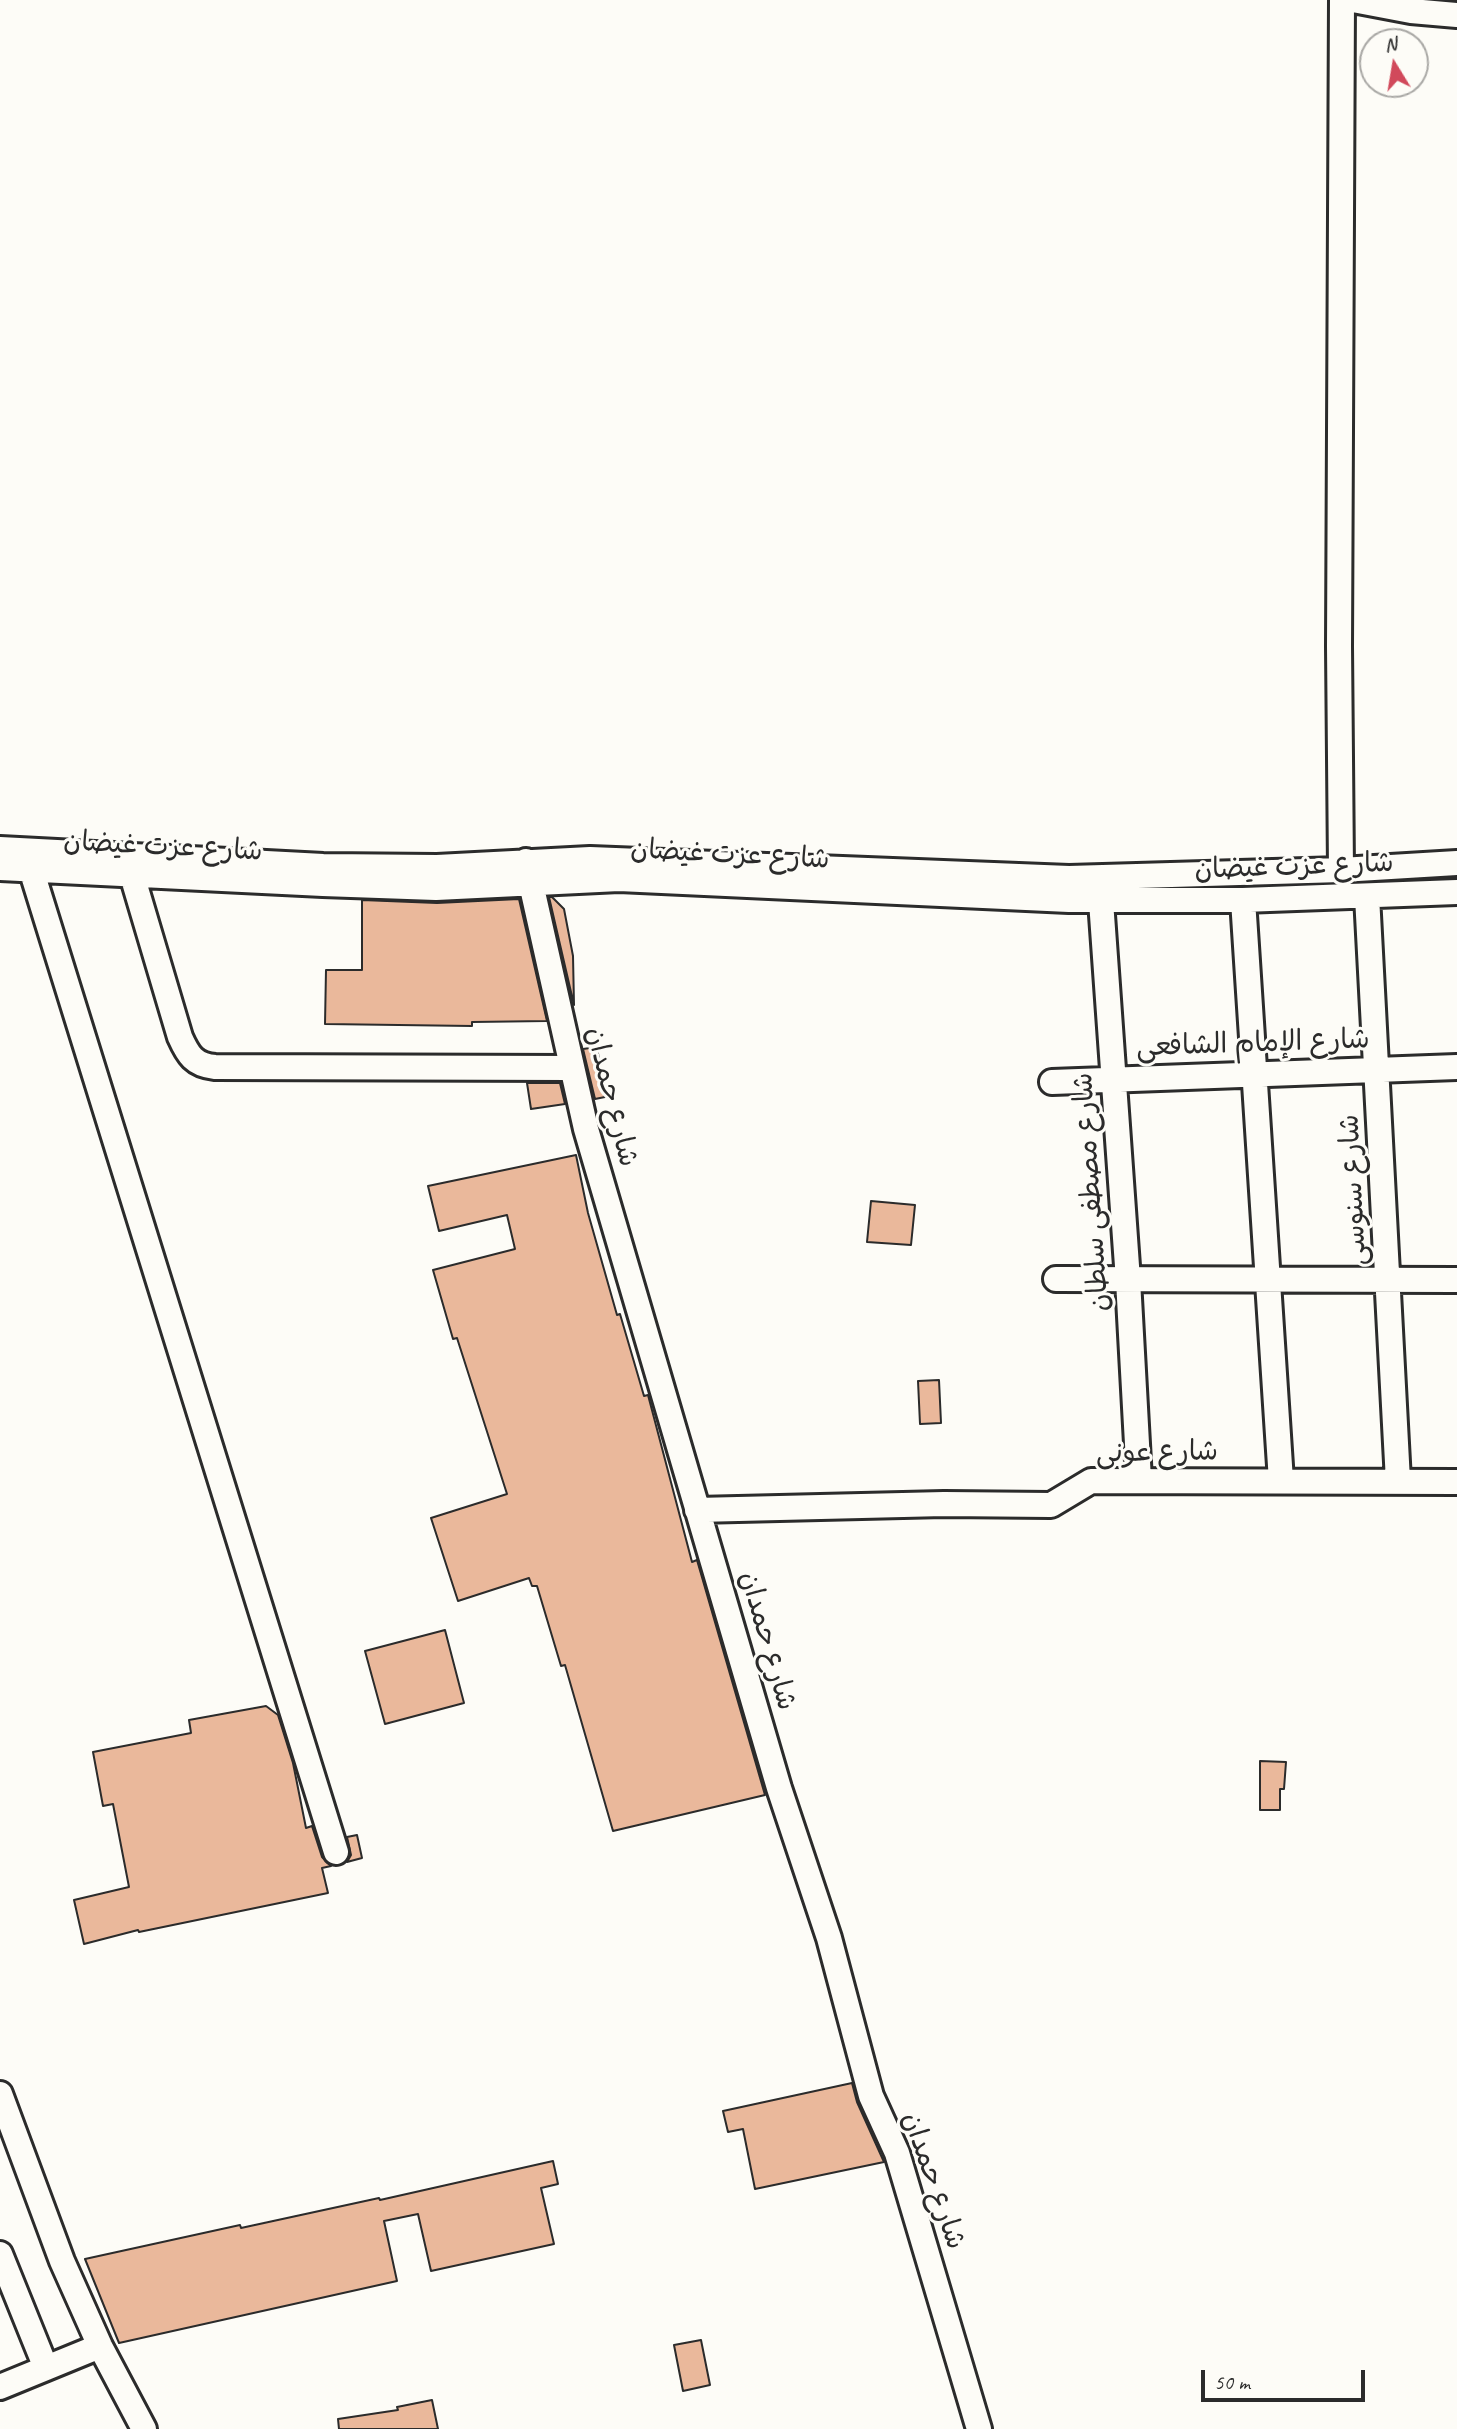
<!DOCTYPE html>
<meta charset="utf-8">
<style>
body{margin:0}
#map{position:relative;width:1457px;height:2429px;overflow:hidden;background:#fdfcf7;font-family:Caveat,sans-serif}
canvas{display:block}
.north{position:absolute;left:1359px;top:28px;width:70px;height:70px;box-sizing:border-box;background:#fdfcf7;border:2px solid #a9a8a5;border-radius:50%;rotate:349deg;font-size:19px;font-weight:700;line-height:28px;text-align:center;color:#2b2b2b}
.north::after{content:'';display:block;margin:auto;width:24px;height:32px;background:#d1495b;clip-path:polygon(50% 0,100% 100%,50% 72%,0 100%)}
.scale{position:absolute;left:1201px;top:2370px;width:164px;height:32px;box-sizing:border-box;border:4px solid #2b2b2b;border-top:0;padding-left:9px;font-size:21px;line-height:24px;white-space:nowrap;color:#2b2b2b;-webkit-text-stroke:5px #fdfcf7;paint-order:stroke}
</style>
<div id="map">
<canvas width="1457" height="2429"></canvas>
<div class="north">N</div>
<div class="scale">50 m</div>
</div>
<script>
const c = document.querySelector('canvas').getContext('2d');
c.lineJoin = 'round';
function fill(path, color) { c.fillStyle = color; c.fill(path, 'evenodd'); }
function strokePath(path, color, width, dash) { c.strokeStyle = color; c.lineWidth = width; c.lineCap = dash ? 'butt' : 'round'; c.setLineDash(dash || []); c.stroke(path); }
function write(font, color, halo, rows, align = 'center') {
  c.font = font + ' Caveat,"Playpen Sans Arabic",sans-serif'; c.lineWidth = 6; c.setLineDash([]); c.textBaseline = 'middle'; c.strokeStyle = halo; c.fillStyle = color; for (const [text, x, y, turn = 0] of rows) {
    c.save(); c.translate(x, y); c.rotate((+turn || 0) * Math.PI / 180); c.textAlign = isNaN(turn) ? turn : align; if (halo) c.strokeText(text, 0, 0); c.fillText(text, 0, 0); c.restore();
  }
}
const building = new Path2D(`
 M 549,897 L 552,897 L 564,909 L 573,956 L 574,1005 Z
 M 519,899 L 547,1021 L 472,1022 L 472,1026 L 325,1024 L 326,970 L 362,970 L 362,900 L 437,903 Z
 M 597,1047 L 605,1097 L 595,1099 L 583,1049 Z
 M 527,1083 L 560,1083 L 565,1104 L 531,1109 Z
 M 576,1155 L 588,1213 L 617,1315 L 620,1314 L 644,1396 L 648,1395 L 692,1562 L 697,1560 L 765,1795 L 613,1831 L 565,1665 L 561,1666 L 537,1586 L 532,1586 L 529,1578 L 458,1601 L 431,1518 L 507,1494 L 457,1338 L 453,1339 L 433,1270 L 515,1249 L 507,1215 L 439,1231 L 428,1186 Z
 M 871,1201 L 915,1205 L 911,1245 L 867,1242 Z
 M 939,1380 L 941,1423 L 920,1424 L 918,1381 Z
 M 445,1630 L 464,1703 L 385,1724 L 365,1651 Z
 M 266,1706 L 278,1715 L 293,1763 L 306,1828 L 312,1826 L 322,1857 L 331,1866 L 322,1868 L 328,1893 L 139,1932 L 138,1930 L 84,1944 L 74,1900 L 129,1887 L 113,1804 L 103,1806 L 93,1752 L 191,1733 L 189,1720 Z
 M 1260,1761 L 1286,1762 L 1284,1789 L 1280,1789 L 1280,1810 L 1260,1810 Z
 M 357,1835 L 362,1858 L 347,1862 L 351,1855 L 347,1837 Z
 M 852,2083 L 857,2102 L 884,2162 L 755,2189 L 743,2129 L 728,2132 L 723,2111 Z
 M 553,2161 L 558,2184 L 541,2188 L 554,2244 L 431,2271 L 418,2214 L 384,2221 L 397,2281 L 119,2343 L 85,2259 L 240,2225 L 241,2228 L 379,2198 L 380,2200 Z
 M 701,2340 L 710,2385 L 683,2391 L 674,2345 Z
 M 432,2400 L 438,2429 L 339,2429 L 338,2419 L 398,2410 L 397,2407 Z`);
fill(building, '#eab89b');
strokePath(building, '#2b2b2b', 2);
const minor = new Path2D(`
 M 1353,0 L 1411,11 L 1457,15
 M 0,849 L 323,866 L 437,867 L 590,859 L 1069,878 L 1341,870 L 1457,863
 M 27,856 L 336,1852
 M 526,861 L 586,1129 L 779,1788 L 829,1938 L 871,2096 L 897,2153 L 979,2429
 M 0,868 L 323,884 L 436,888 L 619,879 L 1069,900 L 1243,900 L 1457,892
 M 1341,870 L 1339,646 L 1342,0
 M 132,875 L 180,1037 C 188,1055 194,1065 215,1067 L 572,1068
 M 1367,896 L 1398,1481
 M 1243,900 L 1281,1481
 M 1101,901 L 1128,1280 L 1139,1480
 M 1052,1082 L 1457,1067
 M 1056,1279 L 1457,1280
 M 697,1510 L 944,1504 L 1051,1505 L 1091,1481 L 1457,1482
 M 0,2094 L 62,2261 L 100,2346 L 144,2429
 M 0,2254 L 46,2368
 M 0,2387 L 100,2346`);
strokePath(minor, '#2b2b2b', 30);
strokePath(minor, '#fdfcf7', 24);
write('28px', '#2b2b2b', '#fdfcf7', [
 ["شارع عزت غيضان",163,847,3],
 ["شارع عزت غيضان",730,855,3],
 ["شارع عزت غيضان",1294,867,-2],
 ["شارع الإمام الشافعى",1253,1044,-2],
 ["شارع حمدان",611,1097,76],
 ["شارع سنوسى",1354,1190,-93],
 ["شارع مصطفى سلطان",1092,1192,-94],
 ["شارع عونى",1157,1453,-1],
 ["شارع حمدان",767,1641,74],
 ["شارع حمدان",933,2181,71]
]);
</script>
